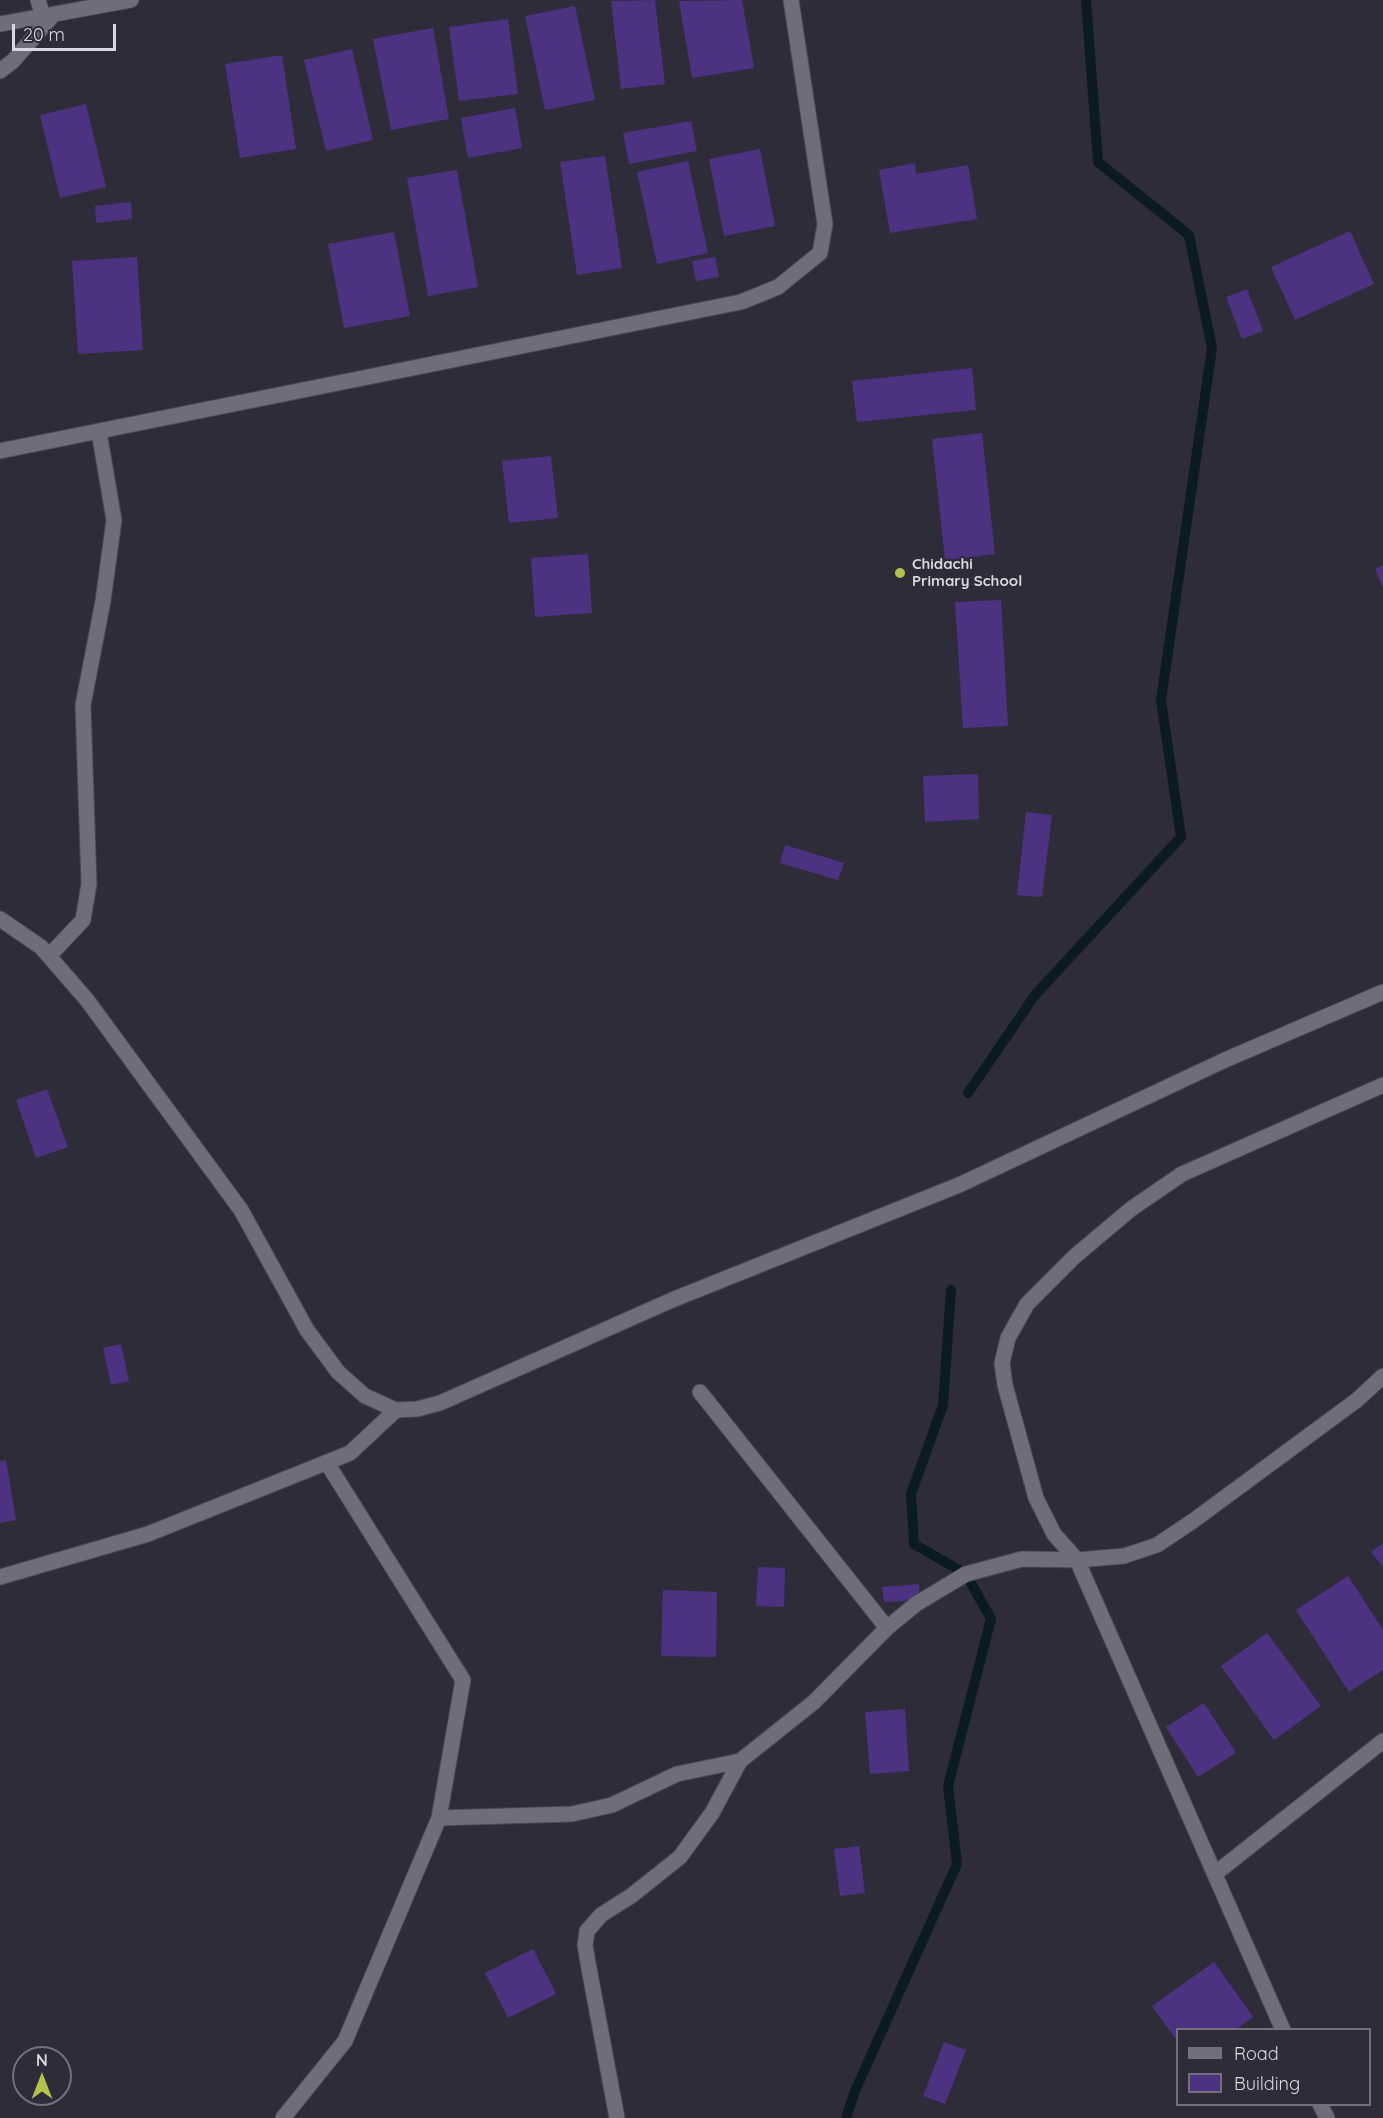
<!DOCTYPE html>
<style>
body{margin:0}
#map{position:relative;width:1383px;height:2118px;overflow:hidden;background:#2f2c3a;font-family:Quicksand,sans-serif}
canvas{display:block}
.legend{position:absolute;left:1176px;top:2028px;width:195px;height:78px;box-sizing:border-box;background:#2f2c3a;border:2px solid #73707c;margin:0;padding:8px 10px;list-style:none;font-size:18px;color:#d9d7e0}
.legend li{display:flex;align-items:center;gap:12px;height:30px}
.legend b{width:30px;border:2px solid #73707c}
.north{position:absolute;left:12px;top:2046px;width:60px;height:60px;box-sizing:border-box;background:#2f2c3a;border:2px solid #73707c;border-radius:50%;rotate:0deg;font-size:16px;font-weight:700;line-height:24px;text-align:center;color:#d9d7e0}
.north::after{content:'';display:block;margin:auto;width:21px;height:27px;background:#b4c24a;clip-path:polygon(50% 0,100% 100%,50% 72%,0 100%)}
.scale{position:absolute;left:12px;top:24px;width:104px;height:27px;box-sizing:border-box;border:3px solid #d9d7e0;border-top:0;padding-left:8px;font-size:18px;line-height:21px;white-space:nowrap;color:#d9d7e0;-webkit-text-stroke:4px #2f2c3a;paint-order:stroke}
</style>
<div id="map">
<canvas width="1383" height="2118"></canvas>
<ul class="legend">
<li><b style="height:8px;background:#6f6c7c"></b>Road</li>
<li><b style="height:16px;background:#4c3280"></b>Building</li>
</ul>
<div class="north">N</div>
<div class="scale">20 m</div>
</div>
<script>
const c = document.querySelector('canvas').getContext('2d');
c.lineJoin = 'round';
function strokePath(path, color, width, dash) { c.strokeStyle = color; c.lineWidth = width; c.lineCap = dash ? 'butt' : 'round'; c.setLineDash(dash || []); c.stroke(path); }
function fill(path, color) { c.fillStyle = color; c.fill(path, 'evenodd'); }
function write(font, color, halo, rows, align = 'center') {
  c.font = font + ' Quicksand,sans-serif'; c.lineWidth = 4.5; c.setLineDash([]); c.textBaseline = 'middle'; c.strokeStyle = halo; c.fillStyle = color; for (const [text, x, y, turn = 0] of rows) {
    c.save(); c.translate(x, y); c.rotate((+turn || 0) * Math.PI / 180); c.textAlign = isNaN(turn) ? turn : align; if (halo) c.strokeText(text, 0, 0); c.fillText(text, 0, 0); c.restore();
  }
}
strokePath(new Path2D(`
 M 968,1093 L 1035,995 L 1181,837 L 1161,700 L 1212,348 L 1189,235 L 1098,162 L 1086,0
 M 846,2118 L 855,2091 L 957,1864 L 948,1786 L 991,1619 L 966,1574 L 914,1544 L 911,1494 L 943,1405 L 951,1290`), '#0a1b21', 10);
fill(new Path2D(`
 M 655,0 L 665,84 L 621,89 L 611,1 Z
 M 742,0 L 754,68 L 692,78 L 679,1 Z
 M 575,6 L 595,100 L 545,110 L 525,16 Z
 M 508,19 L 518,94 L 459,101 L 449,27 Z
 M 433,28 L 449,119 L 391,130 L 373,39 Z
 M 352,49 L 373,140 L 326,151 L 304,60 Z
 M 282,55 L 296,149 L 240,158 L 225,64 Z
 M 86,104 L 106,187 L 60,198 L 40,115 Z
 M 515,108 L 522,148 L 468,158 L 461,118 Z
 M 691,121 L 697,151 L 629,164 L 623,133 Z
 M 760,149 L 775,226 L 724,236 L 709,159 Z
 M 605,156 L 622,268 L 577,275 L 560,162 Z
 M 688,161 L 708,253 L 657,264 L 637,172 Z
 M 915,163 L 916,174 L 968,165 L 977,219 L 890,233 L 879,170 Z
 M 457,170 L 478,287 L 428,296 L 407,178 Z
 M 131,202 L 132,219 L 96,223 L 95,206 Z
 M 1350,231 L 1374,284 L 1295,320 L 1271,267 Z
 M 394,232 L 410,316 L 344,328 L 328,244 Z
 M 137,257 L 143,350 L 78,354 L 72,261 Z
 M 715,257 L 719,277 L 696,281 L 692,261 Z
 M 1247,289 L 1263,331 L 1242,339 L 1226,297 Z
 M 972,368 L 976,410 L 857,422 L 852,381 Z
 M 982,433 L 995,554 L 945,560 L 932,439 Z
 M 551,456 L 558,518 L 509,523 L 502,461 Z
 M 588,554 L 592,613 L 535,617 L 531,558 Z
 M 1383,565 L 1383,588 L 1375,569 Z
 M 1001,600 L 1008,726 L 963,728 L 955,602 Z
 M 978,774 L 979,819 L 925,822 L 923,776 Z
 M 1026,812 L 1052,815 L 1042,897 L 1017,895 Z
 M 785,845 L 844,863 L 838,880 L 780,863 Z
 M 47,1089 L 68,1147 L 36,1158 L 16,1100 Z
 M 121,1344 L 129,1381 L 111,1385 L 103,1348 Z
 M 6,1460 L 16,1520 L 0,1523 L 0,1461 Z
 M 1383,1543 L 1383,1567 L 1371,1552 Z
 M 758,1567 L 785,1568 L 784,1607 L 756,1606 Z
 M 1348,1576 L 1383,1630 L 1383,1670 L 1349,1692 L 1296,1610 Z
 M 919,1584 L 920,1600 L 884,1602 L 882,1587 Z
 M 663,1590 L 717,1592 L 716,1657 L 661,1656 Z
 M 1267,1633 L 1321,1706 L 1274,1740 L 1221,1666 Z
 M 1204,1703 L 1236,1753 L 1198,1777 L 1166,1727 Z
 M 905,1709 L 909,1771 L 870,1774 L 865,1712 Z
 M 859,1846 L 865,1893 L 840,1896 L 834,1849 Z
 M 533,1949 L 556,1994 L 508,2018 L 485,1973 Z
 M 1214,1962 L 1253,2017 L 1235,2030 L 1178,2030 L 1178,2042 L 1152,2006 Z
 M 944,2042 L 966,2050 L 945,2104 L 923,2096 Z`), '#4c3280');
const service = new Path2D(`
 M 38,0 L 43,16`);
const minor = new Path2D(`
 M 0,24 L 131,0
 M 0,71 L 13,61 L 54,14
 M 0,451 L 741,302 L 778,287 L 820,253 L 825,224 L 791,0
 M 49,956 L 83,920 L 89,884 L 83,705 L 103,601 L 114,520 L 99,432
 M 700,1392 L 887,1628
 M 0,1577 L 148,1534 L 350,1453 L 396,1410
 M 439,1818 L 572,1814 L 612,1805 L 677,1774 L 740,1761
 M 1216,1873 L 1383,1741
 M 1283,2030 L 1077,1560 L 1054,1534 L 1036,1498 L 1005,1385 L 1002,1363 L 1008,1338 L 1027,1304 L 1074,1257 L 1131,1209 L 1182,1174 L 1383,1085
 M 1320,2104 L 1327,2118
 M 283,2118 L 345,2041 L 439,1818 L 463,1680 L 327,1463
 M 617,2118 L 588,1963 L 585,1945 L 587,1931 L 601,1915 L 631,1896 L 680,1857 L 712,1813 L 740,1761 L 814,1702 L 887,1628 L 916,1604 L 966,1574 L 1022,1559 L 1077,1560 L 1124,1556 L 1157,1545 L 1193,1521 L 1357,1400 L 1383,1376`);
const tertiary = new Path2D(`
 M 0,919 L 41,947 L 87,1000 L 241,1210 L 307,1330 L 338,1372 L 365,1396 L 396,1410 L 417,1409 L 440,1403 L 672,1300 L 959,1185 L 1225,1060 L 1383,992`);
strokePath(service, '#494753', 17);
strokePath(minor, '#494753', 17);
strokePath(tertiary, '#494753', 17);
strokePath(service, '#6f6c7c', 15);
strokePath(minor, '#6f6c7c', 15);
strokePath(tertiary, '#6f6c7c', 15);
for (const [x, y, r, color] of [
 [900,573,6,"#b4c24a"]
]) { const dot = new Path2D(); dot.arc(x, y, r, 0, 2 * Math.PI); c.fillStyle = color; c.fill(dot); strokePath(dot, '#2f2c3a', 2); }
write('bold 15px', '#d9d7e0', '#2f2c3a', [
 ["Chidachi",912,564],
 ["Primary School",912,581]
], 'left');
</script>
